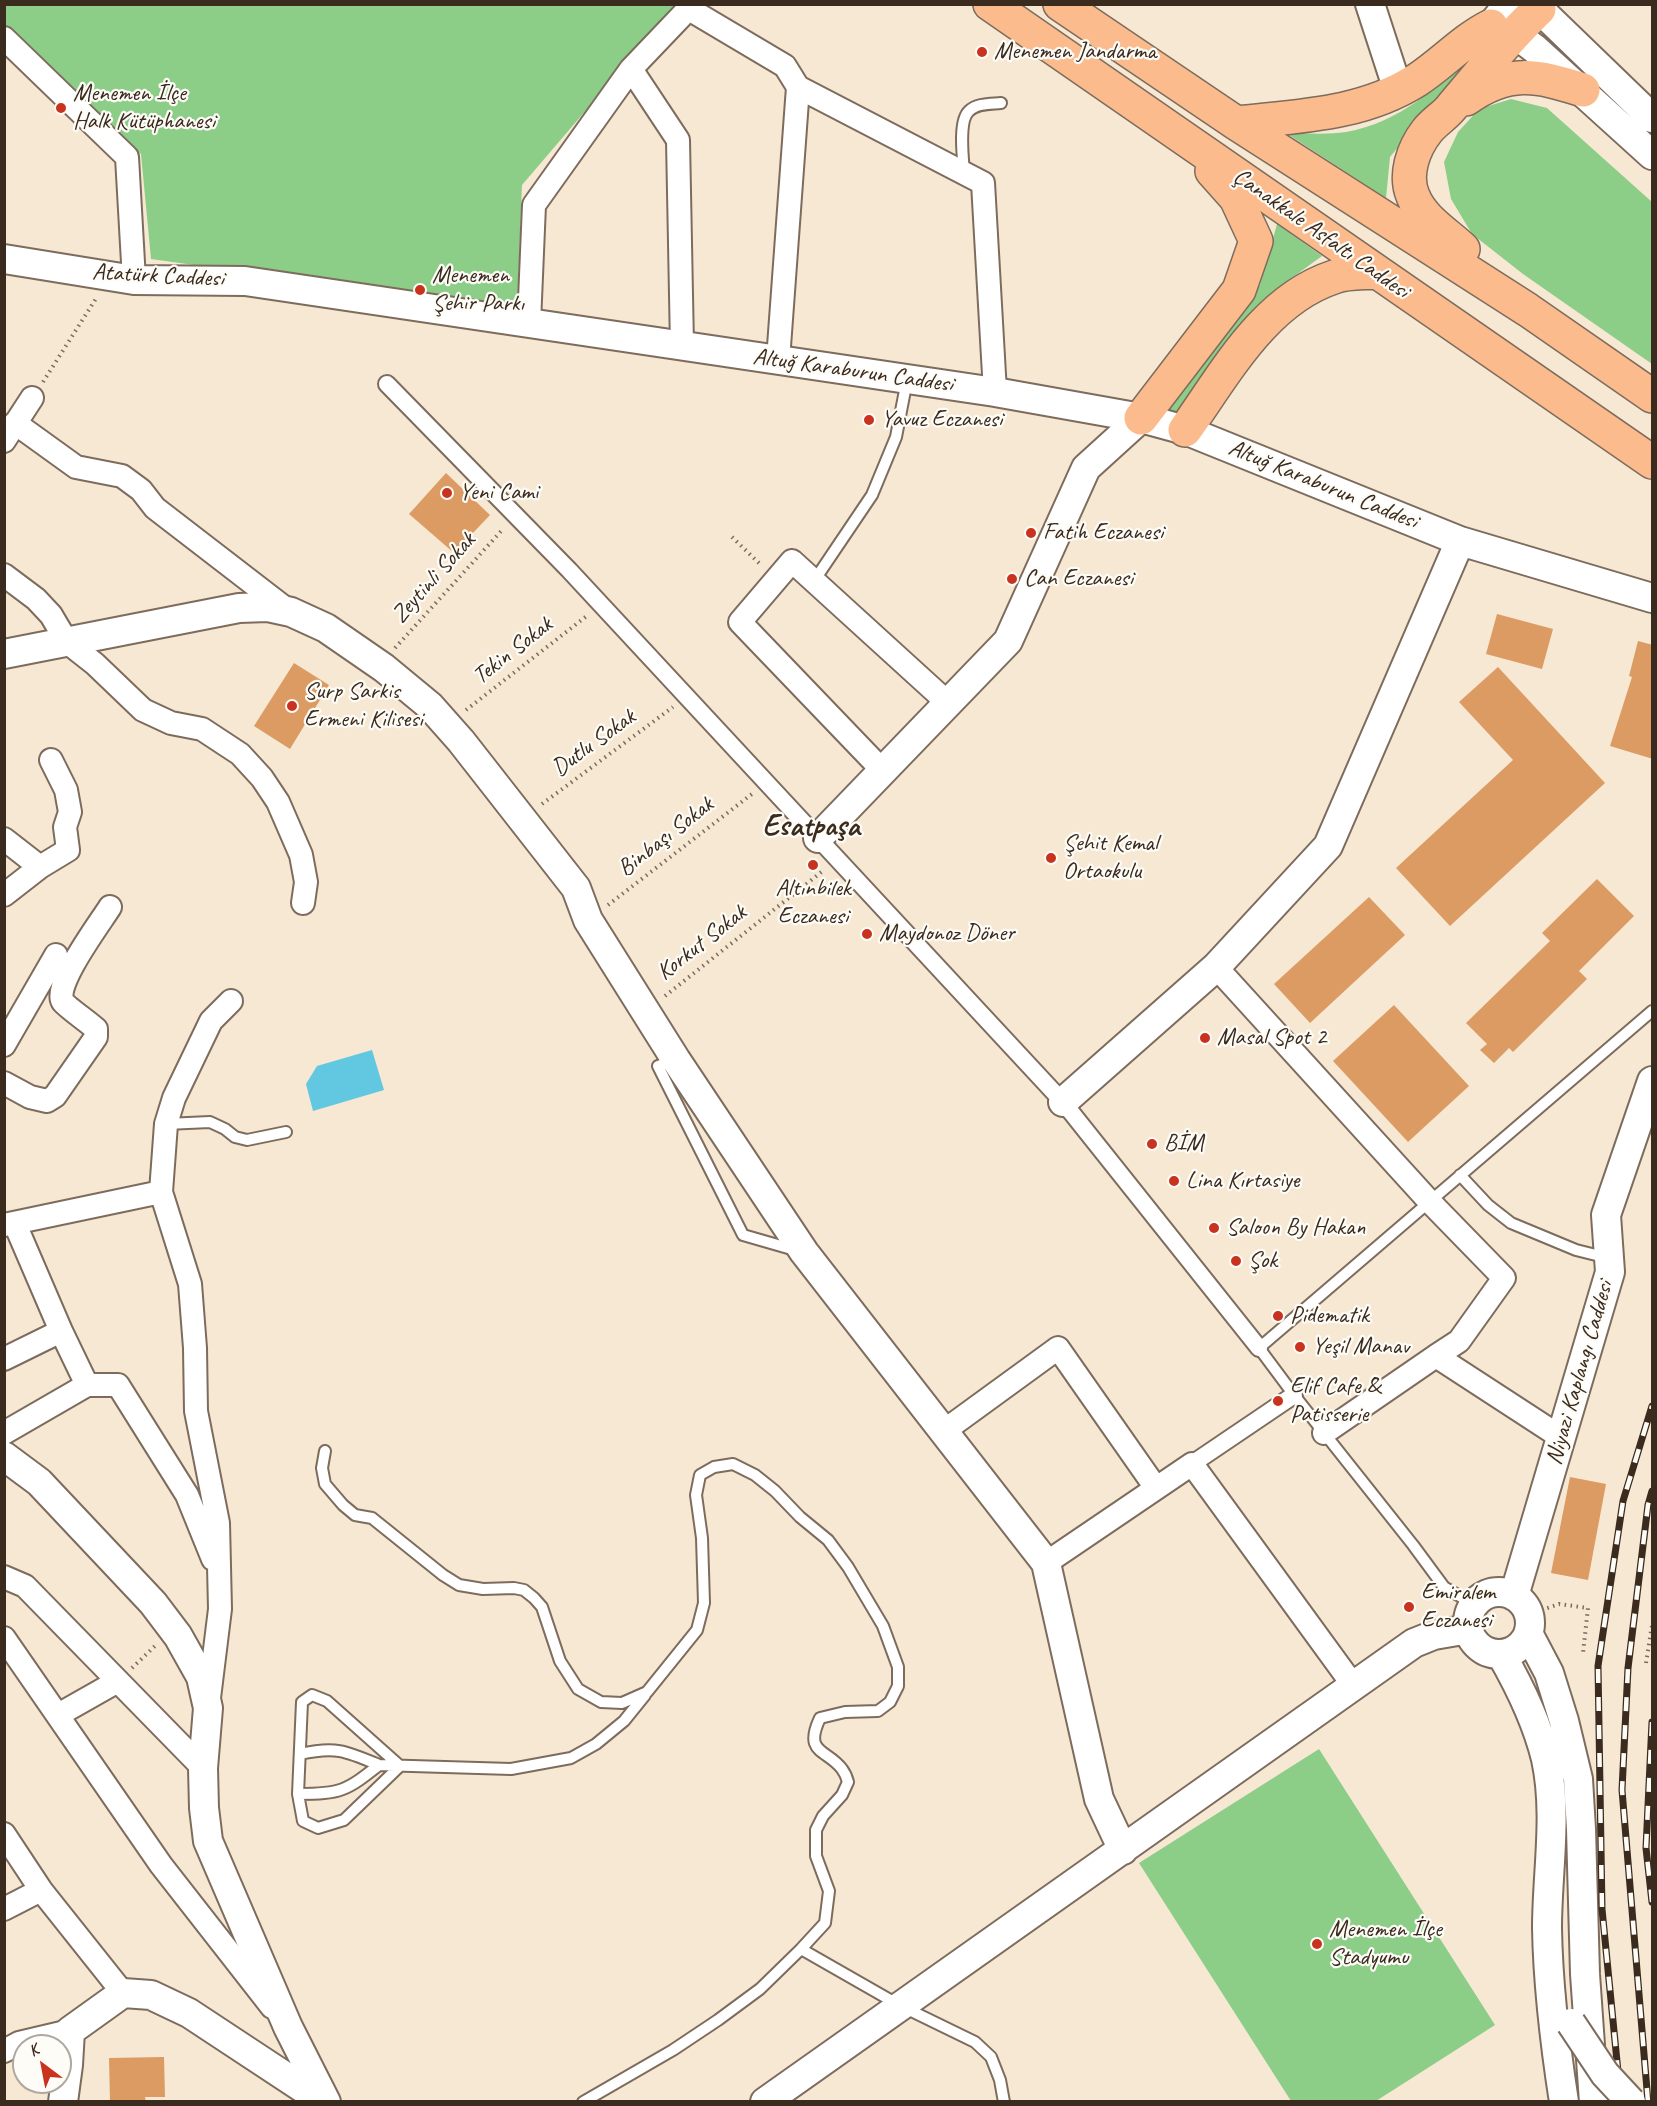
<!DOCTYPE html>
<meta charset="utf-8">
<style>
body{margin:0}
#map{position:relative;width:1657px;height:2106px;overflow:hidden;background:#f7e8d3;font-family:Caveat,sans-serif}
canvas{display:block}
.frame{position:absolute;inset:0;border:6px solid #3b2a1e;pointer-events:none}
.north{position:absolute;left:12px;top:2034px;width:60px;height:60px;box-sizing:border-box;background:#fdfcf7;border:2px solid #afa8a0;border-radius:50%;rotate:328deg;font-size:16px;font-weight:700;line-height:24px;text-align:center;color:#3b2a1e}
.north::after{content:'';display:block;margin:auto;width:21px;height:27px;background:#c8321e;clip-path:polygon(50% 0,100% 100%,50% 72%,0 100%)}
</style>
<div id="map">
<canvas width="1657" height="2106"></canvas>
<div class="frame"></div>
<div class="north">K</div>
</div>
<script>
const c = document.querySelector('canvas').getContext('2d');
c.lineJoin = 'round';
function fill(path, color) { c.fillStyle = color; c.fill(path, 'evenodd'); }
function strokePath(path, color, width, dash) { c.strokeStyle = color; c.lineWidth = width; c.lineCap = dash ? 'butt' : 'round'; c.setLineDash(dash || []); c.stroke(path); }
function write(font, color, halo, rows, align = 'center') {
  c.font = font + ' Caveat,sans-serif'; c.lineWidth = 4.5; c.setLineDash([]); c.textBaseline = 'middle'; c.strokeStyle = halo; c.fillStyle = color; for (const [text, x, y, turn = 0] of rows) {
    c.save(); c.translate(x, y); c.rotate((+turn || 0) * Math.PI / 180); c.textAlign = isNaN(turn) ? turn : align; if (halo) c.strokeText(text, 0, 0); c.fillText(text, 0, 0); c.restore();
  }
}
fill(new Path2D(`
 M 4,5 L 676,5 L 522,185 L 517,310 L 151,259 L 141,154 L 5,26 Z
 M 1477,51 L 1390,157 L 1386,198 L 1286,133 C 1305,133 1327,135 1346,132 C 1399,123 1439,86 1477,51 Z
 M 1511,99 L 1547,108 L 1652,202 L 1652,364 L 1523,274 L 1472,234 L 1451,199 L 1444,162 L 1458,132 L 1479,109 Z
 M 1277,224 L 1322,256 L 1271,293 L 1175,414 L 1166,411 L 1216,348 L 1260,285 Z
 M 1319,1749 L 1495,2025 L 1376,2101 L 1291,2101 L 1139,1863 Z`), '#8cce87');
fill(new Path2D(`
 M 372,1050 L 384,1090 L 313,1111 L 306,1084 L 317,1066 Z`), '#62c7e0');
fill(new Path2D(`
 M 446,473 L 490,515 L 454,553 L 409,514 Z
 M 1497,614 L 1553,629 L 1542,669 L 1486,654 Z
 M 1638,641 L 1653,645 L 1653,759 L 1610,746 L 1632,677 L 1629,676 Z
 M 294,663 L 329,685 L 290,749 L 254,726 Z
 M 1498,667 L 1605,783 L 1450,926 L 1396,868 L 1513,760 L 1459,702 Z
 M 1597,879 L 1634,916 L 1579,971 L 1587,979 L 1513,1052 L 1509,1048 L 1494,1063 L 1480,1050 L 1487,1044 L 1466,1023 L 1550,941 L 1542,933 Z
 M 1369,897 L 1405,935 L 1310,1023 L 1274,984 Z
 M 1394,1005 L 1469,1086 L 1408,1142 L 1333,1061 Z
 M 1570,1477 L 1606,1484 L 1588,1580 L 1551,1573 Z
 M 164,2057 L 165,2097 L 145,2097 L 146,2102 L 110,2102 L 109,2058 Z`), '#dc9b62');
const service = new Path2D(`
 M 964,172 C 963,158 958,121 969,111 C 977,103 991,104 1001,103
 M 814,581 L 872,495 L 896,437 L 907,380
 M 673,1061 L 658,1066 L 743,1235 L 795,1250
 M 166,1124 L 210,1122 L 225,1129 L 235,1137 L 247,1140 L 286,1132
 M 1460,1175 L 1488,1205 L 1511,1223 L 1576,1250 L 1608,1258
 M 325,1451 L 322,1468 L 325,1484 L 343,1505 L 355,1515 L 372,1518 L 443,1575 L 459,1585 L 483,1589 L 514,1588 L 524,1590 L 534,1598 L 542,1607 L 560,1661 L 578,1689 L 601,1702 L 622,1703 L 647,1692 L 697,1630 L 704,1603 L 702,1538 L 696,1495 L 700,1475 L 714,1467 L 733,1464 L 755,1475 L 775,1491 L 800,1517 L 828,1540 L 848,1567 L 883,1626 L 898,1667 L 898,1686 L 890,1702 L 878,1711 L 845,1712 L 820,1718 C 803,1754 827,1749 842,1769 C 845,1773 847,1778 848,1782 L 842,1795 L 823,1816 L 816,1830 L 816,1856 L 829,1891 L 825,1923 L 801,1949 L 760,1989 L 718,2020 L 673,2050 L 583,2102
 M 1475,1605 L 1444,1587 L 1413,1545 L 1294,1395 L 1259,1348 L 1652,1011
 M 312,1695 L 327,1701 L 400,1766 L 344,1820 L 318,1828 L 303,1821 L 298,1794 L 302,1702 Z
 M 379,1765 L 511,1769 L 571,1758 L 596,1744 L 624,1721 L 645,1695
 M 298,1794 C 341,1794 346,1791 379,1765 C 346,1751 336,1746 300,1754
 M 801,1949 L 899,2005 L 975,2042 L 991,2057 L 1000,2080 L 1004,2102`);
const pedestrian = new Path2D(`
 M 387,384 L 569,570 L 1063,1102 L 1259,1348
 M 1192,1464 L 1294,1395`);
const minor = new Path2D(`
 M 689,9 L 785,66 L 798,87 L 778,360
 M 4,38 L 127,157 L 134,280
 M 631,69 L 678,140 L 682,346
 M 798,87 L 983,183 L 995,392
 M 529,323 L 534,205 L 631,69 L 693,4
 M 15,423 L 76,467 L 122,476 L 141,490 L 155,508 L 290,612
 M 4,441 L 32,398
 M 4,575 L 36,599 L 51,615 L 67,642 L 95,664 L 143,710 L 171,723 L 202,729 L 240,754 L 262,778 L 278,802 L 301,855 L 306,882 L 303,903
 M 883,771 L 740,622 L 792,561 L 948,703
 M 4,839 L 40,867 L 4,895
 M 40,867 L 68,850 L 65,827 L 70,812 L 66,790 L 51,760
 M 1216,967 L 1429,1201 L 1504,1278 L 1459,1341 L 1436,1356 L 1562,1438
 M 4,1045 L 56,955
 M 4,1083 L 30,1097 L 47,1101 L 55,1096 L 96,1037 L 96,1029 C 87,1021 68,1008 63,1002 C 52,987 100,923 110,907
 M 15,1224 L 61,1331 L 87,1385
 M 4,1225 L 161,1192
 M 4,1359 L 61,1331
 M 944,1431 L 1058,1348 L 1156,1488
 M 4,1433 L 87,1385 L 118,1385 L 187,1495 L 213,1559
 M 1324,1433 L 1436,1356
 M 1046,1563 L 1192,1464 L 1353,1685
 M 4,1577 L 25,1586 L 203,1768
 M 4,1638 L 161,1865 L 272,2007
 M 209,1698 L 220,1609 L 218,1523 L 196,1411 L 195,1348 L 190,1284 L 161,1192 L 166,1124 L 174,1098 L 211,1021 L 231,1001
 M 58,1715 L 118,1681
 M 4,1834 L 41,1890 L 123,1993
 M 4,1909 L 41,1890
 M 4,2051 L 19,2043 L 70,2031`);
const tertiary = new Path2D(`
 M 1370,4 L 1398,90
 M 1508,4 L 1491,26 L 1514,33 L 1535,49 L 1652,155
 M 1534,4 L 1652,118
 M 4,259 L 134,280 L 245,281 L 995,392 L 1141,418 L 1185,430 L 1460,541 L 1652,598
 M 4,654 L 239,608 L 268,607 L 291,612 L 326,628 L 384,668 L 430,706 L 461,741 L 576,888 L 588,920 L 676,1060 L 804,1252 L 1046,1563 L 1099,1799 L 1123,1850
 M 818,838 L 1008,641 L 1086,468 L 1141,418
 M 1063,1102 L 1216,967 L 1328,846 L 1460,541
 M 4,1456 L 39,1482 L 153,1603 L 178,1636 L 201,1677 L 208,1708 L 203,1768 L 204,1808 L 208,1841 L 288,2027 L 326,2102
 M1468 1623a31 31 0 1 1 62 0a31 31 0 1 1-62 0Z
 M 1514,1596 L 1610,1272 L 1606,1215 L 1652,1081
 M 1529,1635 L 1549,1673 L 1564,1721 L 1578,1779 L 1581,1829 L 1585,1974 L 1594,2102
 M 1501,1654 C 1520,1687 1537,1722 1546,1759 C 1558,1814 1547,1873 1547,1928 C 1548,1987 1555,2044 1564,2102
 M 63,2102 L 68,2065 L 70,2031 L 123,1993 L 151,1995 L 189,2013 L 324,2102
 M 765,2102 L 1414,1643 L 1434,1635 L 1469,1629`);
const trunk = new Path2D(`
 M 990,4 L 1652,462
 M 1060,4 L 1236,123 L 1528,310 L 1652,396
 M 1466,99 C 1509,69 1536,75 1583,90
 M 1236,123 C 1298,116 1362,115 1417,80 C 1443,63 1463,40 1491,26
 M 1463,249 C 1446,233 1421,218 1413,196 C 1404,175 1413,149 1427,131 C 1433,123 1443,117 1450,109 C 1479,75 1506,40 1539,9
 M 1141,418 L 1239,290 L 1256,241 L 1236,198 L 1212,171
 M 1185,430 C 1225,374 1264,300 1334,277 C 1346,272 1362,273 1375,272`);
strokePath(service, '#7d6c5d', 14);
strokePath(pedestrian, '#7d6c5d', 20);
strokePath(minor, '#7d6c5d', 26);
strokePath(tertiary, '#7d6c5d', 32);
strokePath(trunk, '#7d6c5d', 36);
strokePath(new Path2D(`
 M 43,382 L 97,297
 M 732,537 L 762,566
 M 395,648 L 503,529
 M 466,710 L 588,615
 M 542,804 L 673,707
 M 608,905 L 752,794
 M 665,996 L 824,870
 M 1536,1612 L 1559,1604 L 1588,1608 L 1583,1653
 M 1646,1663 L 1652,1625
 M 132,1668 L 155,1646`), '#7d6c5d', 4, [1.5, 4.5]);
strokePath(service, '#fff', 10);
strokePath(pedestrian, '#fff', 16);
strokePath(minor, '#fff', 22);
strokePath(tertiary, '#fff', 28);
strokePath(trunk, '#fbbb8c', 33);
const rail = new Path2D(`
 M 1652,1722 L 1646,1848 L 1652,1902
 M 1621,2102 L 1602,1909 L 1598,1666 L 1623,1501 L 1652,1406
 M 1648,2102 L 1622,1790 L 1628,1668 L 1648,1505 L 1652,1491`);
strokePath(rail, '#3b2a1e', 7);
strokePath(rail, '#fdfcf7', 4.5, [14]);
const tertiaryBridge = new Path2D(`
 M 1571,2023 L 1605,2074 L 1631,2102`);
strokePath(tertiaryBridge, '#7d6c5d', 32, []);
strokePath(tertiaryBridge, '#fff', 28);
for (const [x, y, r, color] of [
 [982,52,6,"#c8321e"],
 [61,108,6,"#c8321e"],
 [420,290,6,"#c8321e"],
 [869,420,6,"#c8321e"],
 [447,493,6,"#c8321e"],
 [1031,533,6,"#c8321e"],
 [1012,579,6,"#c8321e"],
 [292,706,6,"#c8321e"],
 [1051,858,6,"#c8321e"],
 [813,865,6,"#c8321e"],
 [867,934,6,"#c8321e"],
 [1205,1038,6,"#c8321e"],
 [1152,1144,6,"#c8321e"],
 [1174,1181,6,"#c8321e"],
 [1214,1228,6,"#c8321e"],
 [1236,1261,6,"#c8321e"],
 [1278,1316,6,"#c8321e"],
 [1300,1347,6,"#c8321e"],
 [1278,1401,6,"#c8321e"],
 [1409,1607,6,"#c8321e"],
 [1317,1944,6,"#c8321e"]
]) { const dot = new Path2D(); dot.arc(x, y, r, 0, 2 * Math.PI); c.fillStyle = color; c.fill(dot); strokePath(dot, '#fdfcf7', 2); }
write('24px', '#3b2a1e', '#fdfcf7', [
 ["Menemen Jandarma",994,52],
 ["Menemen İlçe",73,94],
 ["Halk Kütüphanesi",73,122],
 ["Menemen",432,276],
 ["Şehir Parkı",432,304],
 ["Yavuz Eczanesi",881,420],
 ["Yeni Cami",459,493],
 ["Fatih Eczanesi",1043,533],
 ["Can Eczanesi",1024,579],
 ["Surp Sarkis",304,692],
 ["Ermeni Kilisesi",304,720],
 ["Şehit Kemal",1063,844],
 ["Ortaokulu",1063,872],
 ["Altınbilek",813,889,"center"],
 ["Eczanesi",813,917,"center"],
 ["Maydonoz Döner",879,934],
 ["Masal Spot 2",1217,1038],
 ["BİM",1164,1144],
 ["Lina Kırtasiye",1186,1181],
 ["Saloon By Hakan",1226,1228],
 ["Şok",1248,1261],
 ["Pidematik",1290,1316],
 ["Yeşil Manav",1312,1347],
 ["Elif Cafe &",1290,1387],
 ["Patisserie",1290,1415],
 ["Emiralem",1421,1593],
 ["Eczanesi",1421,1621],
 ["Menemen İlçe",1329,1930],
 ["Stadyumu",1329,1958]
], 'left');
write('24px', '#3b2a1e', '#fdfcf7', [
 ["Çanakkale Asfaltı Caddesi",1321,234,35],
 ["Atatürk Caddesi",158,276,3],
 ["Altuğ Karaburun Caddesi",853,371,8],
 ["Altuğ Karaburun Caddesi",1323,485,22],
 ["Zeytinli Sokak",434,578,-48],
 ["Tekin Sokak",513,651,-38],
 ["Dutlu Sokak",594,743,-36],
 ["Binbaşı Sokak",666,837,-38],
 ["Korkut Sokak",702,943,-38],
 ["Niyazi Kaplangı Caddesi",1580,1373,-74]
]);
write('bold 30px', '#3b2a1e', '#fdfcf7', [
 ["Esatpaşa",811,827]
]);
</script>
